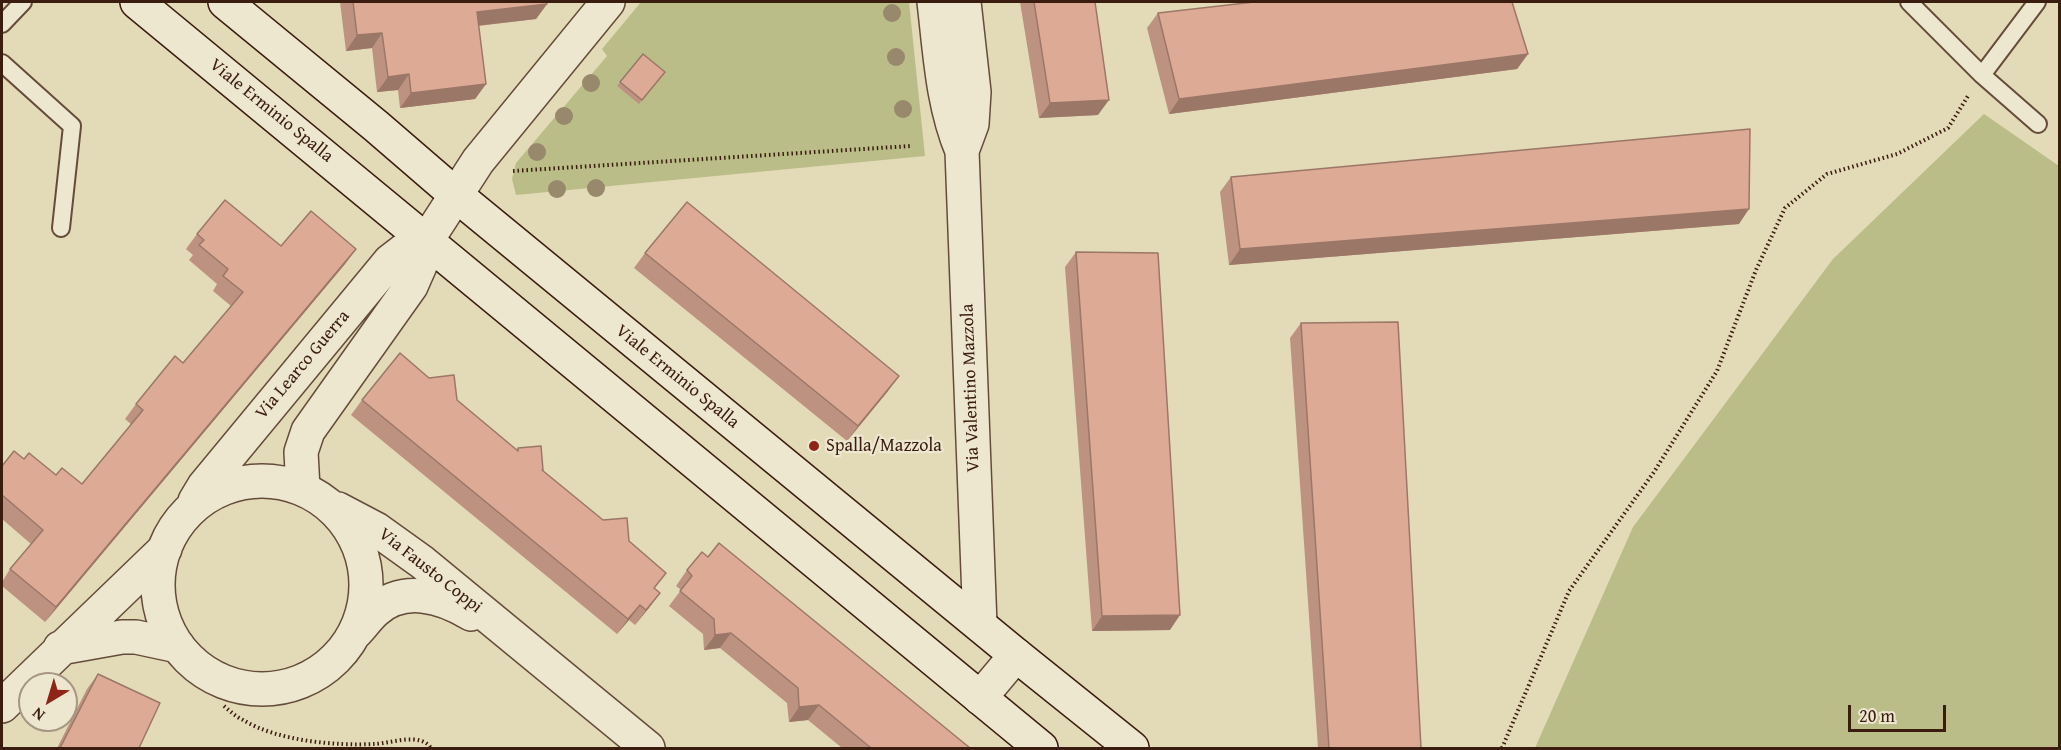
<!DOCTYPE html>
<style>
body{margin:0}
#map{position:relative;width:2061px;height:750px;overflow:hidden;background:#e3dab7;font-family:"Gentium Book Plus",serif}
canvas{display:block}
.frame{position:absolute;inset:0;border:3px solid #3b1d10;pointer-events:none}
.north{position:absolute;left:18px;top:672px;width:60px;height:60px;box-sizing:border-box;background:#ede7d0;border:2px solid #a69683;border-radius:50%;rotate:218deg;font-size:16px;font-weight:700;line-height:24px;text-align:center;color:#3b1d10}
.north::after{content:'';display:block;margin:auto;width:21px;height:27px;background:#8f2418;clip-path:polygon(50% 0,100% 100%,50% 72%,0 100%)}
.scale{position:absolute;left:1848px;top:705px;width:98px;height:27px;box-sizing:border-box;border:3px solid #3b1d10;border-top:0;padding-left:8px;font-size:18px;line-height:21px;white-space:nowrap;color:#3b1d10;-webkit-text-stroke:4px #ede7d0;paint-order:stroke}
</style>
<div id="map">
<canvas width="2061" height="750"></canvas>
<div class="frame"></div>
<div class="north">N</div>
<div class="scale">20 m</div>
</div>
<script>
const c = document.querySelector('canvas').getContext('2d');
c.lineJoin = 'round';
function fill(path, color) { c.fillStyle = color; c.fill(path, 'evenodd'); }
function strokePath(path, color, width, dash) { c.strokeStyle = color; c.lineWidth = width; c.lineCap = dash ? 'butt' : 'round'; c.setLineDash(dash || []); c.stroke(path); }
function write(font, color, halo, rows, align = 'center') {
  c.font = font + ' "Gentium Book Plus",serif'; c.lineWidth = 4.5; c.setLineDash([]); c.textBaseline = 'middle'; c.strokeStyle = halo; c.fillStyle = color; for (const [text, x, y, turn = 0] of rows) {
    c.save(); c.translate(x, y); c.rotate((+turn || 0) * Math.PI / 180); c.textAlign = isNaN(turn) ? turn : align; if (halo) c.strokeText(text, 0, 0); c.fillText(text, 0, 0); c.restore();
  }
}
fill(new Path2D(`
 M 641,2 L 909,2 L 925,156 L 516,195 L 512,179 L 516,163 L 607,56 L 602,49 Z
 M 1984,114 L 2059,166 L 2059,748 L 1535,748 L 1633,527 L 1833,259 Z`), '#bbbd89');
const lane = new Path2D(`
 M 1909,2 L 1982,75 L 2038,124
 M 2,24 L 23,2
 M 2,63 L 72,126 L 61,228
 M 1982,75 L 2037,2`);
const street = new Path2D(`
 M 934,2 C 940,52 942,103 962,151 L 980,625
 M 962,151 L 972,124 L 974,92 L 964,2
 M158 585a104 104 0 1 1 208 0a104 104 0 1 1-208 0Z
 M 303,489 L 301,452 L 308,431 L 411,286 L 422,261 L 427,240 L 478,161 L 608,2
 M 195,501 L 204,486 L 390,261 L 403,251 L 427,240
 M 338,509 L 376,529 L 422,562 L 648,748
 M 356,632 C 363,625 368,617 375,611 C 403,585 442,596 471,614
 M 60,648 L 122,637 L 136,637 L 178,646
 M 980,698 L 1016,655
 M 2,706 L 165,549`);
const secondary = new Path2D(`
 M 137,2 L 1041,748
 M 225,2 L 376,126 L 456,195 L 1016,655 L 1132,748`);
strokePath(lane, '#654c3a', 20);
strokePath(street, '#654c3a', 36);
strokePath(secondary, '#3b1d10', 36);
strokePath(new Path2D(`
 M 513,171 L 911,146
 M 224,706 C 230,711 236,717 243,720 C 278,741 335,746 375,744 C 392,743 420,732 431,748
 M 1502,748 L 1569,591 L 1654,472 L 1717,371 L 1756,270 L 1785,208 L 1827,174 L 1897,154 L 1948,128 L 1968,96`), '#3b1d10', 4, [1.5, 3]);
strokePath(lane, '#ede7d0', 16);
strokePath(street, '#ede7d0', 33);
strokePath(secondary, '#ede7d0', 33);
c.fillStyle = '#98886c';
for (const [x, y] of [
 [892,13],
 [896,57],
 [591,83],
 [903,109],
 [564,116],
 [537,152],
 [596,188],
 [557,189]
]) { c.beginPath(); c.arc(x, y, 9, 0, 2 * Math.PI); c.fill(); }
fill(new Path2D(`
 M 340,2 L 546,2 L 547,4 L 536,19 L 478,26 L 486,84 L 475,99 L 400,108 L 398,90 L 377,92 L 372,48 L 346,51 Z
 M 1020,2 L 1095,2 L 1098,115 L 1039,118 Z
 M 1158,13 L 1528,54 L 1517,69 L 1169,114 L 1147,28 Z
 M 661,76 L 639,104 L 617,86 L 620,82 Z
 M 1231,177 L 1739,224 L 1229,265 L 1220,192 Z
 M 197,234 L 281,246 L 356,249 L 345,264 L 45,622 L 2,586 L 2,582 L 10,569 L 31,544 L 2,519 L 2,466 L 24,459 L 56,475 L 82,484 L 132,425 L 125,419 L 136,404 L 183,363 L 231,306 L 213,291 L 217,284 L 189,260 L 193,255 L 186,249 Z
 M 1076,252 L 1170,630 L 1092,631 L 1065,267 Z
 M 645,253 L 888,391 L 847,441 L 634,268 Z
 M 1301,323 L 1421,748 L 1318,748 L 1290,338 Z
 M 362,400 L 457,400 L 517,450 L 518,448 L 543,471 L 629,541 L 655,589 L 660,593 L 635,625 L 629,620 L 617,634 L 351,415 Z
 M 708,557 L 970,748 L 842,748 L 808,720 L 789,722 L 787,703 L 720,648 L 704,650 L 703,634 L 669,606 L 681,590 L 676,586 L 687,570 Z
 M 98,674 L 139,748 L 57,748 L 87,689 Z`), '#be9280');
fill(new Path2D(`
 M 547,4 L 536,19 L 466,27 L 477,12 Z
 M 382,33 L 372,48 L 346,51 L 357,35 Z
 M 1528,54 L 1517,69 L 1169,114 L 1179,99 Z
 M 409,74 L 398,90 L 377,92 L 388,77 Z
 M 486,84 L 475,99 L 400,108 L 411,93 Z
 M 1109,100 L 1098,115 L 1039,118 L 1050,103 Z
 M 1749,209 L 1739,224 L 1229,265 L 1240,249 Z
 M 356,249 L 345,264 L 45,622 L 56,607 Z
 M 899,376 L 888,391 L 847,441 L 858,426 Z
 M 660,593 L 649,608 L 635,625 L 646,610 Z
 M 640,605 L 629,620 L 617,634 L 628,619 Z
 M 1180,615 L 1170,630 L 1092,631 L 1102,616 Z
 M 731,633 L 720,648 L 704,650 L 715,635 Z
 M 819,705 L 808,720 L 789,722 L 799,707 Z`), '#9b7768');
const building = new Path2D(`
 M 353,2 L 546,2 L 547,4 L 477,12 L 486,84 L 411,93 L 409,74 L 388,77 L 382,33 L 357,35 Z
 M 1034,2 L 1095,2 L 1109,100 L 1050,103 Z
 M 1254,2 L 1512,2 L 1528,54 L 1179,99 L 1158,13 Z
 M 643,54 L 665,72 L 642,100 L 620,82 Z
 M 1750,129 L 1749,209 L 1240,249 L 1231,177 Z
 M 225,200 L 281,246 L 311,211 L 356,249 L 56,607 L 10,569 L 43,530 L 2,495 L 2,466 L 14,451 L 24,459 L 29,453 L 56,475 L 62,468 L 82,484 L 143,410 L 136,404 L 175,356 L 183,363 L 243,292 L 223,276 L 228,269 L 199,245 L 204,240 L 197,234 Z
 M 687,202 L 899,376 L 858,426 L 645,253 Z
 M 1076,252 L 1158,253 L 1180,615 L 1102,616 Z
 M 1398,322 L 1421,748 L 1329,748 L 1301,323 Z
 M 400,353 L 429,378 L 454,375 L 457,400 L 518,451 L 518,448 L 541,446 L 543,470 L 542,470 L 603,520 L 627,518 L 629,541 L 666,573 L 654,588 L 660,593 L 646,610 L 640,605 L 628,619 L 362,400 Z
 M 719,543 L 970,748 L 871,748 L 819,705 L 799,707 L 798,688 L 731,633 L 715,635 L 714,619 L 680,591 L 692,576 L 687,570 L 702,552 L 708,557 Z
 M 98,674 L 160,703 L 139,748 L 60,748 Z`);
fill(building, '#ddaa95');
strokePath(building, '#9b7768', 1.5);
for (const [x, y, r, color] of [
 [814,446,6,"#8f2418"]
]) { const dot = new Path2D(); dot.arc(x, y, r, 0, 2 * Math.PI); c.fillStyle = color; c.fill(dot); strokePath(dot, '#ede7d0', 2); }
write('18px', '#3b1d10', '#ede7d0', [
 ["Viale Erminio Spalla",271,111,39],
 ["Via Learco Guerra",303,365,-50],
 ["Viale Erminio Spalla",677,377,39],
 ["Via Valentino Mazzola",971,388,-92],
 ["Via Fausto Coppi",430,571,38]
]);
write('18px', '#3b1d10', '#ede7d0', [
 ["Spalla/Mazzola",826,446]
], 'left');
</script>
